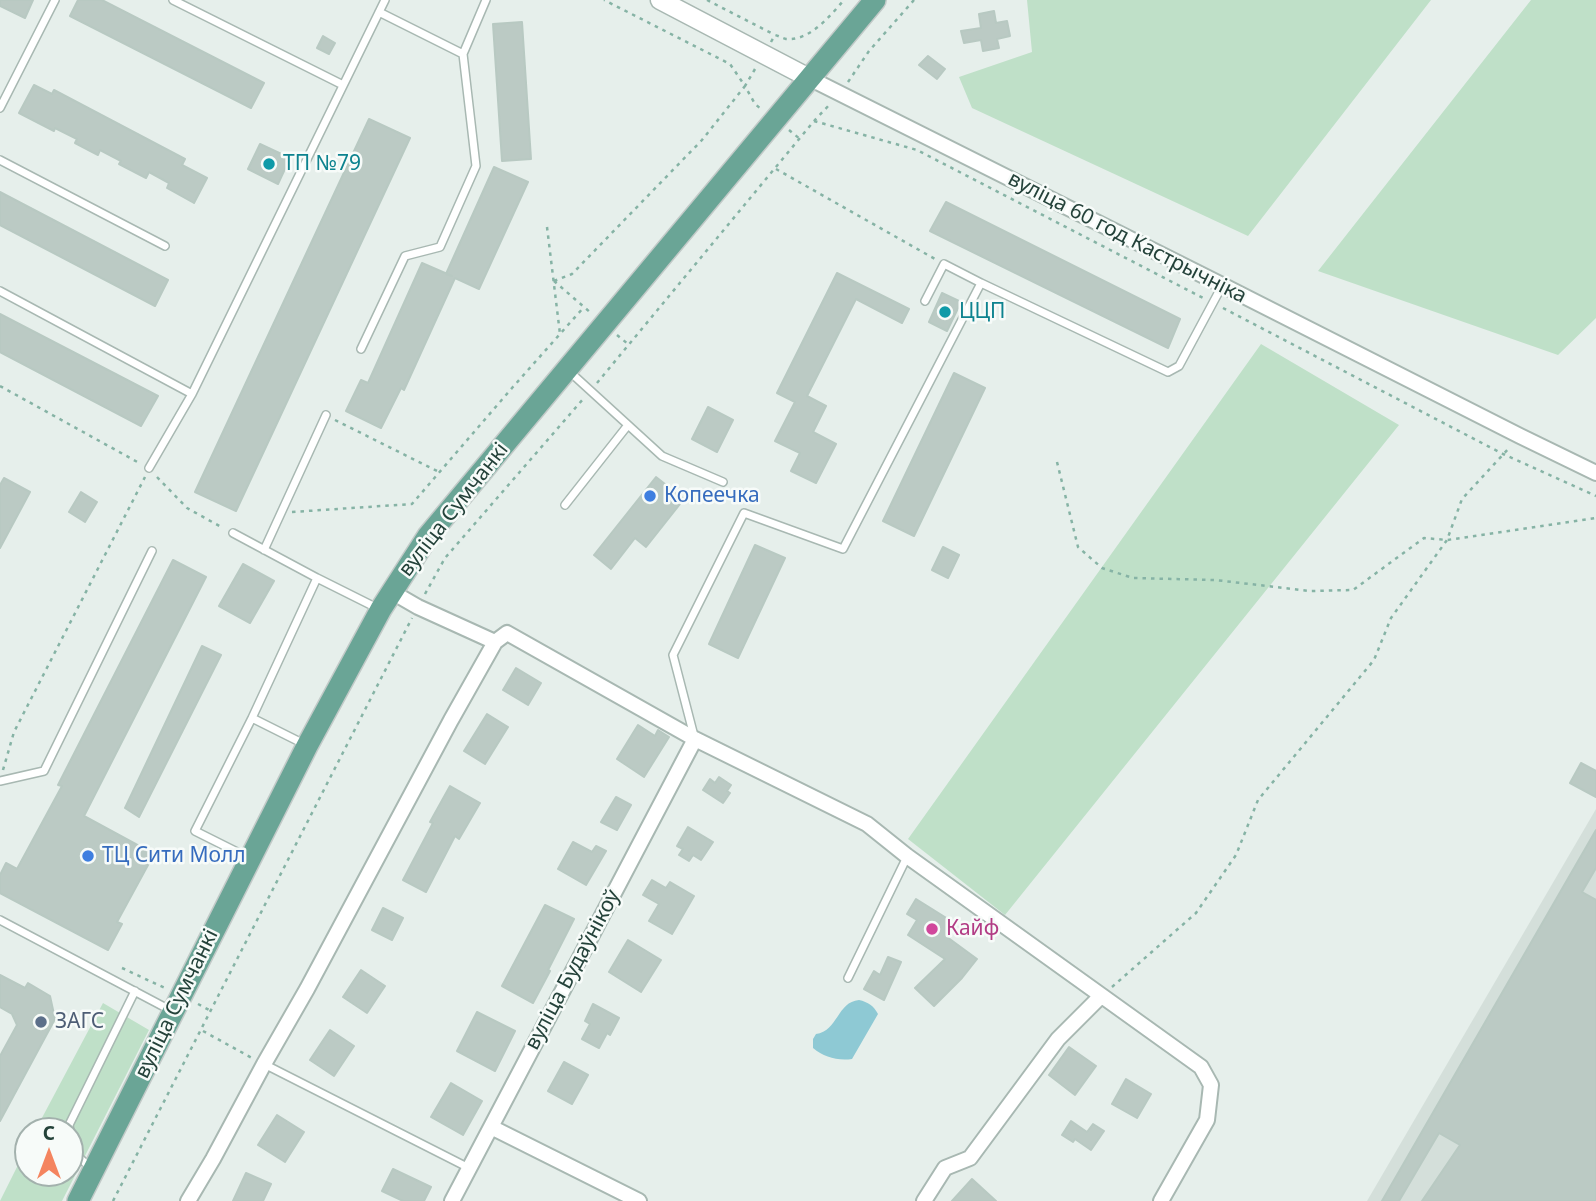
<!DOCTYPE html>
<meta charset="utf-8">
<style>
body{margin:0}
#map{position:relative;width:1596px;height:1201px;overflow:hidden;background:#e6efeb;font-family:"Noto Sans",sans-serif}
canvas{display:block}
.north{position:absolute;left:14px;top:1117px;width:70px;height:70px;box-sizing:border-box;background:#f7fbf9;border:2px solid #a3b1ad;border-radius:50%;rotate:0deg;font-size:19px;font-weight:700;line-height:28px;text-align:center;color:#24423a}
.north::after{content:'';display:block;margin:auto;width:24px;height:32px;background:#f4845f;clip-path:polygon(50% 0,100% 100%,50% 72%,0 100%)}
</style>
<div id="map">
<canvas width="1596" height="1201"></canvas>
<div class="north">С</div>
</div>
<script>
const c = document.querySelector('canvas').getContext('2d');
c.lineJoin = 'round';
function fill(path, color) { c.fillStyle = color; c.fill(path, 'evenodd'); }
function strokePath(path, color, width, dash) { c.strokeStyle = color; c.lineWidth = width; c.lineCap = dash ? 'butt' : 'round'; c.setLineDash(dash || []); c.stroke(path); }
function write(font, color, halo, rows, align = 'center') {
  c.font = font + ' "Noto Sans",sans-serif'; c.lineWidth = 5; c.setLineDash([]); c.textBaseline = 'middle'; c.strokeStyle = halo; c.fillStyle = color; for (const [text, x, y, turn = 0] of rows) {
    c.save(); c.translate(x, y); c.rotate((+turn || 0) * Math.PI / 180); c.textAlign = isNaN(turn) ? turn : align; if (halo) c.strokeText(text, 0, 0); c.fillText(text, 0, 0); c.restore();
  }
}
fill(new Path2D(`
 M 1596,809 L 1596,1201 L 1367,1201 Z`), '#d4dfda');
fill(new Path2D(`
 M 1027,0 L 1431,0 L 1248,236 L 972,108 L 959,77 L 1032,52 Z
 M 1531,0 L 1596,0 L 1596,318 L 1558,355 L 1318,271 Z
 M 1261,344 L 1399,425 L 1005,915 L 908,839 Z
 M 103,1003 L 149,1030 L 62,1201 L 0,1201 L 28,1145 L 28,1173 L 70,1173 L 70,1131 L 35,1131 Z`), '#bfe0c8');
fill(new Path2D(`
 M 859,1000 C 868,1002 874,1006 878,1014 L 852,1059 C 837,1061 824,1057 813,1048 L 813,1039 L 816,1034 C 838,1031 837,1002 859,1000 Z`), '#8ec9d4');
const building = new Path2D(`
 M 0,0 L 33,0 L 25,18 L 0,6 Z
 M 78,0 L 102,0 L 264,83 L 251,108 L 70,16 Z
 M 994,11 L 996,23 L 1007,21 L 1010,36 L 997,39 L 999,48 L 983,51 L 981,40 L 964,43 L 961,31 L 981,28 L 979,14 Z
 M 522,22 L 531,159 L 502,161 L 493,24 Z
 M 323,36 L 335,43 L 329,54 L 317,48 Z
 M 928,56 L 945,69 L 937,79 L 919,65 Z
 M 34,85 L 52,94 L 54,90 L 185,159 L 182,165 L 207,178 L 194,203 L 167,188 L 169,183 L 149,172 L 146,178 L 119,164 L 121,161 L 100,150 L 98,155 L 75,143 L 77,139 L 55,128 L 54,131 L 19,113 Z
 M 369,119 L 410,138 L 236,511 L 195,492 Z
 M 260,144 L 290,158 L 278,184 L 248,169 Z
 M 494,167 L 528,182 L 479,289 L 455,278 L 404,390 L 401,388 L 381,428 L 346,411 L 361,380 L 368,383 L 422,263 L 452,276 L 446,274 Z
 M 0,192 L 168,280 L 155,306 L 0,225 Z
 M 946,202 L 1180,319 L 1168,348 L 930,231 Z
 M 837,273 L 909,309 L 902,323 L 856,299 L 807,396 L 826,406 L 813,432 L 836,444 L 816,483 L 791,471 L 800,453 L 775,441 L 795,402 L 777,393 Z
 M 942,293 L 961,302 L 947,331 L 929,322 Z
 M 0,314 L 158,396 L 141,426 L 0,352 Z
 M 954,373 L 985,388 L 914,536 L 883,521 Z
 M 708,407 L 733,420 L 717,452 L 692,439 Z
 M 656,477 L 684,499 L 646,547 L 635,538 L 611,569 L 594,555 Z
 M 4,478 L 30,492 L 0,548 L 0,485 Z
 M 81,492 L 97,502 L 85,522 L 69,512 Z
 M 755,545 L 785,558 L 738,658 L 709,644 Z
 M 943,547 L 959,555 L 948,578 L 932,570 Z
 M 173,560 L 206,577 L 84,816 L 154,854 L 117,922 L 122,924 L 108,950 L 0,893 L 0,875 L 6,863 L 17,869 L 62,786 L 58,785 Z
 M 243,564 L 274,581 L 250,623 L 219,606 Z
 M 202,646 L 221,655 L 139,817 L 125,808 Z
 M 516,668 L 541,683 L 528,705 L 503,690 Z
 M 487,714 L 508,727 L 485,764 L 464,751 Z
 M 638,725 L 655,736 L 658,730 L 669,737 L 644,777 L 617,759 Z
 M 1581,763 L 1596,771 L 1596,797 L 1570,783 Z
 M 719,777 L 731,785 L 727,791 L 730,793 L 723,803 L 703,790 L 710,779 L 715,783 Z
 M 450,786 L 480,803 L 459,839 L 455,836 L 426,892 L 403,880 L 433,823 L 430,822 Z
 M 616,797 L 631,805 L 617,830 L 601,822 Z
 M 688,827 L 713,842 L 701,860 L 693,855 L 689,861 L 679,855 L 683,849 L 677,846 Z
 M 1596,830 L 1596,868 L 1582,892 L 1596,900 L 1596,1201 L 1422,1201 L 1460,1145 L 1439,1133 L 1399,1201 L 1382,1201 Z
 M 573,842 L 592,852 L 596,846 L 606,851 L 586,885 L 558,869 Z
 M 652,880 L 666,888 L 670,882 L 694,896 L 672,934 L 649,921 L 659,904 L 643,895 Z
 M 916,899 L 956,924 L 947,937 L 977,959 L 962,978 L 934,1006 L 915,988 L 945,959 L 908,935 L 917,920 L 907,914 Z
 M 545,905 L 574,919 L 548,970 L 550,971 L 533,1003 L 502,986 Z
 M 383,908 L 403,918 L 392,940 L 372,930 Z
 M 628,940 L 661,960 L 641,992 L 609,972 Z
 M 888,957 L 901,962 L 884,1000 L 864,989 L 874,971 L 880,975 Z
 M 361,970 L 385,986 L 367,1013 L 343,997 Z
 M 0,975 L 25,988 L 28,983 L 50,996 L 55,1019 L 0,1121 L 0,1056 L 17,1025 L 12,1014 L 0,1007 Z
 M 593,1004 L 619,1018 L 610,1035 L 607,1033 L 599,1048 L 582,1039 L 590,1024 L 585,1021 Z
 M 477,1012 L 515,1031 L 495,1071 L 457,1051 Z
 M 330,1030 L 354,1046 L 334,1076 L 310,1060 Z
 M 1069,1047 L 1096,1066 L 1075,1095 L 1049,1075 Z
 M 564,1062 L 588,1075 L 572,1104 L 548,1091 Z
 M 1126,1079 L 1151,1094 L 1137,1118 L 1112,1104 Z
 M 451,1083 L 482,1101 L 463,1135 L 431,1117 Z
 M 277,1115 L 304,1132 L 285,1162 L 258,1145 Z
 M 1071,1121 L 1087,1132 L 1093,1124 L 1104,1131 L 1091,1150 L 1075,1139 L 1073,1142 L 1062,1135 Z
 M 393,1169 L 431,1187 L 424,1201 L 403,1201 L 382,1191 Z
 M 246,1173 L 271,1184 L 263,1201 L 233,1201 Z
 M 972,1179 L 996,1201 L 952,1201 Z`);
fill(building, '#bbcac4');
strokePath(building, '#b8c9c2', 2);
const service = new Path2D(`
 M 173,0 L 343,85
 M 463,54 L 486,0
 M 0,108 L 55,0
 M 0,160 L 165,246
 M 0,291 L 192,394
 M 925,301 L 944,264 L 981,283
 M 361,349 L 405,256 L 440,247 L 476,166 L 463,54 L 379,12
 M 570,372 L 662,456 L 723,482
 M 149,468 L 192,394 L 385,0
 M 565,505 L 628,425
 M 233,533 L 317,578 L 377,608
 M 264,550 L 326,415
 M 252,718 L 306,745
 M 694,736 L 673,655 L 744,513 L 843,549 L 981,283 L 1168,372 L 1179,366 L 1222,286
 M 0,781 L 44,771 L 152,551
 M 247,857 L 195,831 L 252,718 L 317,578
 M 0,920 L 170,1010
 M 848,978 L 907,857
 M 264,1064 L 469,1168
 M 70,1131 L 69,1125 L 135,991
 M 70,1131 L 74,1153 L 91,1168`);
const minor = new Path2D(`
 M 809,78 L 1222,285 L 1520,436 L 1596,473
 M 392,592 L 418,607 L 495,642
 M 491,1127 L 639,1201
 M 188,1201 L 213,1159 L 264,1064 L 307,989 L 451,720 L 495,642 L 507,633 L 695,739 L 867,824 L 907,856 L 1201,1067 L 1211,1085 L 1207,1120 L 1161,1201
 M 452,1201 L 695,739
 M 924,1201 L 945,1168 L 970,1158 L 1058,1039 L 1101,996`);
const tertiary = new Path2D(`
 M 660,0 L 809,78`);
const primary = new Path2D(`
 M 78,1201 L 307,746 L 381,609 L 428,536 L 875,0`);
strokePath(service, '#a8b8b2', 10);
strokePath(minor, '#a8b8b2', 18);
strokePath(tertiary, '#a8b8b2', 21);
strokePath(primary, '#c2cac8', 24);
strokePath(new Path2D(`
 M 707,0 L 775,35
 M 771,42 L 775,35 C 779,36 782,38 786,39 C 810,41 830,16 844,0
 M 755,69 L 745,86 L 755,104 L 761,109
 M 848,82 L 869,51 L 914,0
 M 814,121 L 917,150 L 1205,299
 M 789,130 L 800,139
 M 776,169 L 935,259
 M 547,227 L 560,334
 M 554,281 L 572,274 L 702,140 L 745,86 L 730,64 L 604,0
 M 554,281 L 591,313
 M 1223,308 L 1503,454 L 1596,496
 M 617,335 L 628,344
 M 597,383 L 814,121 L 831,103
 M 0,386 L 141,464
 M 335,420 L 439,472
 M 1057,462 L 1078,547 L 1102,568 L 1133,578 L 1215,580 L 1310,591 L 1353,590 L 1424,538 L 1447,540 L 1596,518
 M 157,477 L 187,508 L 223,528
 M 292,512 L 412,504 L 512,388 L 584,307
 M 425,594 L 445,558 L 584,398
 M 3,770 L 14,732 L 145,477
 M 122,968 L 167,989
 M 1112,987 L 1196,913 L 1236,855 L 1258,800 L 1374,660 L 1391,618 L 1447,540 L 1462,499 L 1510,447
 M 198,1004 L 211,1011
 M 203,1031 L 252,1058
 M 113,1201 L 412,618`), '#86b3a5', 2.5, [3.5, 5]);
strokePath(service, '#fff', 7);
strokePath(minor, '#fff', 14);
strokePath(tertiary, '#fff', 18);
strokePath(primary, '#6aa596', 21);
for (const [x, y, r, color] of [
 [269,164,7,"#0f9aa8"],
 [945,312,7,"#0f9aa8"],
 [650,496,7,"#3f7fe0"],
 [88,856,7,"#3f7fe0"],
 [932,929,7,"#d1479c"],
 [41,1022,7,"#5c6f8a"]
]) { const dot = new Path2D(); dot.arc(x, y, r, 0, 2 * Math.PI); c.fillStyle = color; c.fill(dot); strokePath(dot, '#f7fbf9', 2.5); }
write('21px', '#0d838f', '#f7fbf9', [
 ["ТП №79",283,164],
 ["ЦЦП",959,312]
], 'left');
write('21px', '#24423a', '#f7fbf9', [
 ["вуліца 60 год Кастрычніка",1127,238,27],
 ["вуліца Сумчанкі",454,510,-52],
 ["вуліца Будаўнікоў",573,970,-62],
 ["вуліца Сумчанкі",177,1004,-64]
]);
write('21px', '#366cbe', '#f7fbf9', [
 ["Копеечка",664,496],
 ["ТЦ Сити Молл",102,856]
], 'left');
write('21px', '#b23c85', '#f7fbf9', [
 ["Кайф",946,929]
], 'left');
write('21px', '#4e5e75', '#f7fbf9', [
 ["ЗАГС",55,1022]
], 'left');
</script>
